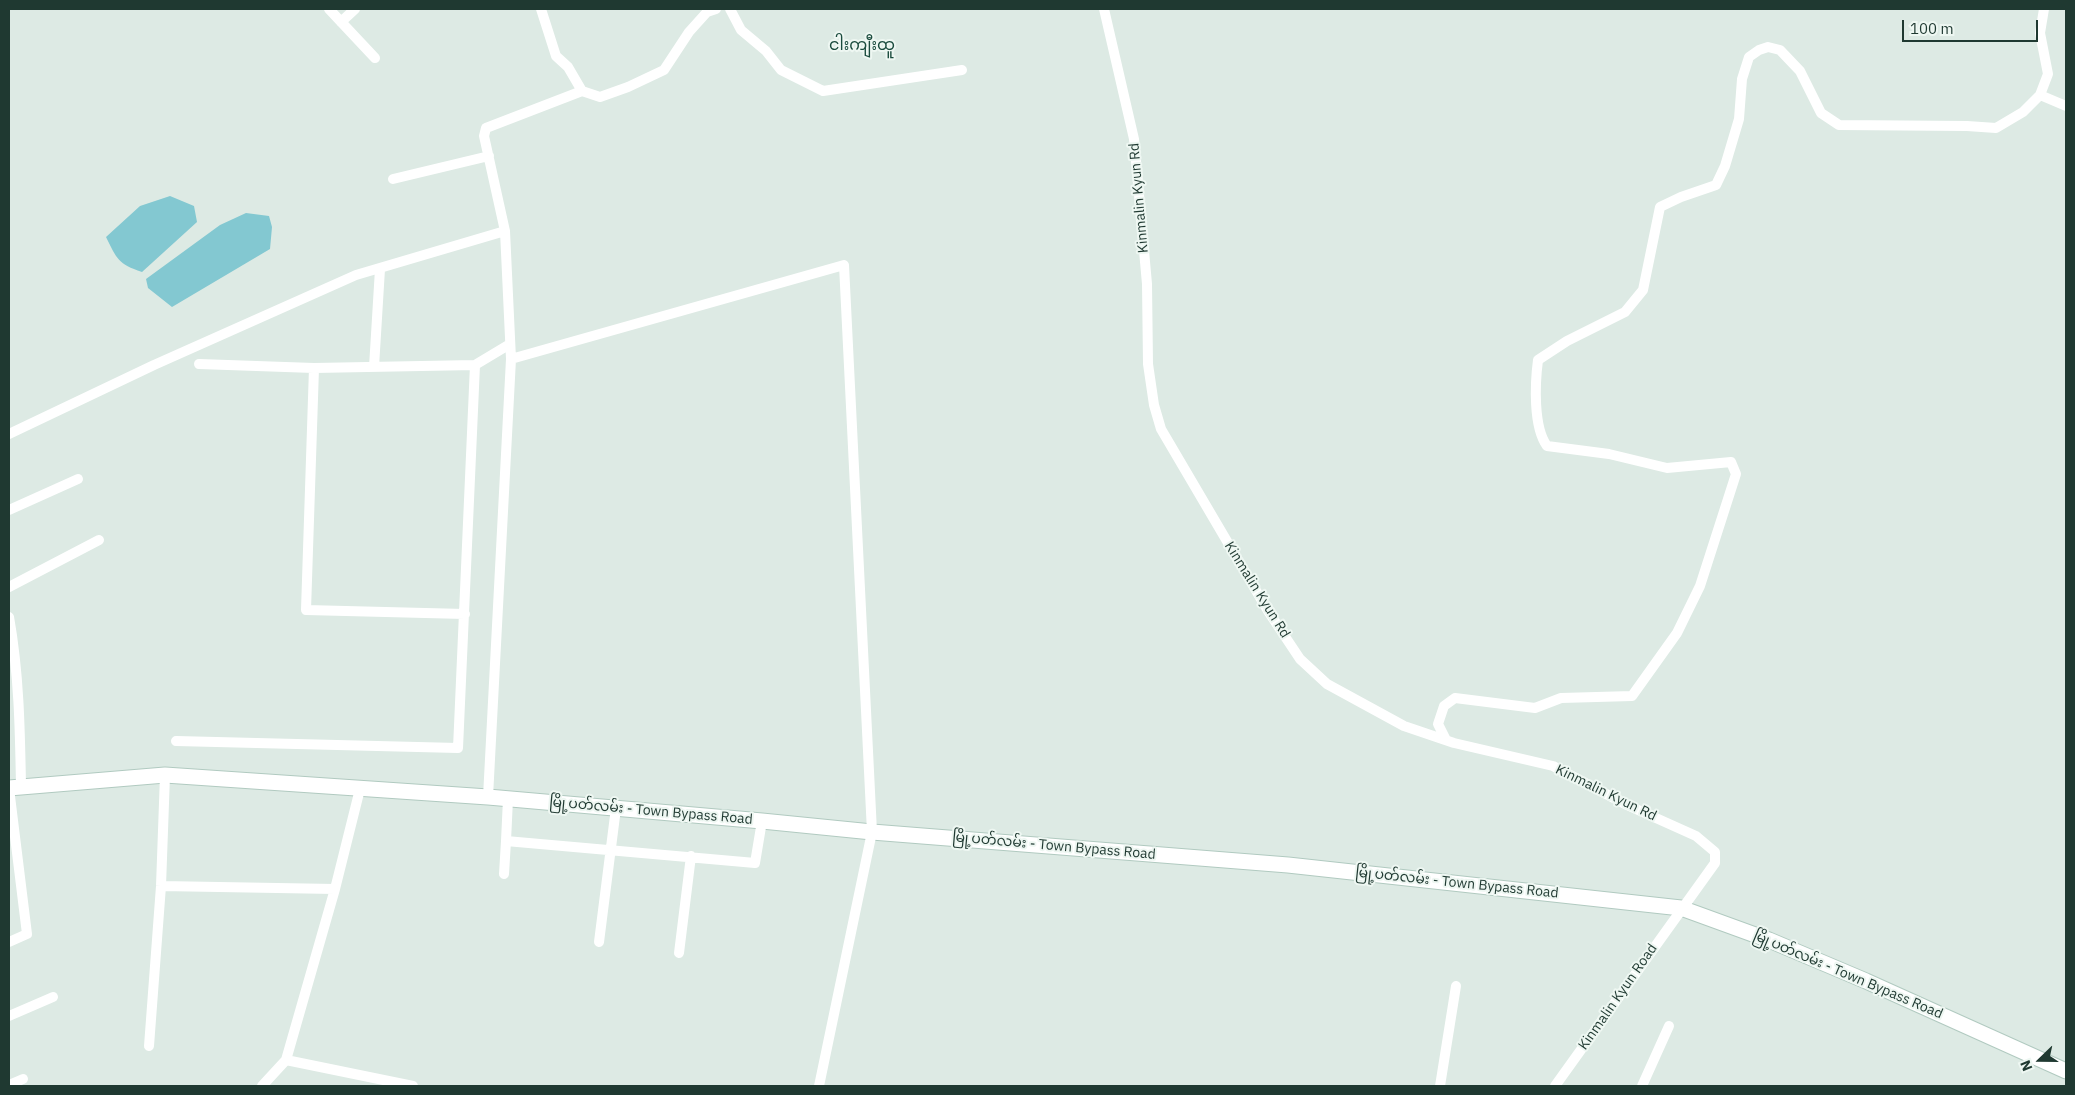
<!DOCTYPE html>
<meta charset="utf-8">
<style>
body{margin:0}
#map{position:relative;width:2075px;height:1095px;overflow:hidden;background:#ddeae4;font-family:"IBM Plex Sans",sans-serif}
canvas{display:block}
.frame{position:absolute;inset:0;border:10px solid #1f3931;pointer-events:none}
.north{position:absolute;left:2015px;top:1035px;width:50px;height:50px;-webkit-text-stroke:4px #eef7f2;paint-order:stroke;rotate:248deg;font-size:14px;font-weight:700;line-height:20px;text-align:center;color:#1f3931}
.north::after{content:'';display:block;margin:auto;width:18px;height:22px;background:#1f3931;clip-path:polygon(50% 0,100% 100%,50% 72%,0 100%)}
.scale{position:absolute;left:1902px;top:20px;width:136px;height:22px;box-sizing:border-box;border:2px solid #1f3931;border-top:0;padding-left:6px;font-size:15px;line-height:18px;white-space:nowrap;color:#1f3931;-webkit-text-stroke:4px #eef7f2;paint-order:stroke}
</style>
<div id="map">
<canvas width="2075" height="1095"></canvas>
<div class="frame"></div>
<div class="north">N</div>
<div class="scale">100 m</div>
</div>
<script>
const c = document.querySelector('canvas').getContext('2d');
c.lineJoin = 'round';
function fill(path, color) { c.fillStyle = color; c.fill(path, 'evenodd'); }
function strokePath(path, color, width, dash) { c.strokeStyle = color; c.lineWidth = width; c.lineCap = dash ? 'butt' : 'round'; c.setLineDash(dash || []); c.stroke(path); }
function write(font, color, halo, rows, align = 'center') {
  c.font = font + ' "IBM Plex Sans","Noto Sans Myanmar",sans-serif'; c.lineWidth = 4; c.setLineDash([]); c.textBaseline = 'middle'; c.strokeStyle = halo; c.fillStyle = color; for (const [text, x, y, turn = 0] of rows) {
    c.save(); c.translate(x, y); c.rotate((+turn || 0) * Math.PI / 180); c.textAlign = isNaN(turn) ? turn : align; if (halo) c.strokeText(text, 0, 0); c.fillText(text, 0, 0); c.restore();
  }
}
fill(new Path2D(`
 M 170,196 L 194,206 L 197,222 L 142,272 C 118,264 117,259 106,237 L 140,206 Z
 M 246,213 L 269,216 L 272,227 L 270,249 L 172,307 L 148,288 L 146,279 L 220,225 Z`), '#83c8d1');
const secondary = new Path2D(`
 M 9,788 L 165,775 L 488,797 L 762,821 L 872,832 L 1288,865 L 1681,908 L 1769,940 L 1866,981 L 2066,1071`);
strokePath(secondary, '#b1cac0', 17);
strokePath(new Path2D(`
 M 329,9 L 375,58
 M 541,9 L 556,56 L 568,67 L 582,91 L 600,97 L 628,87 L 664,70 L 689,32 L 707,12 L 716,9
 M 730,9 L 741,30 L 766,51 L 781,70 L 823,91 L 962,70
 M 1104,9 L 1134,139 L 1147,284 L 1148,364 L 1154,405 L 1161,429 L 1268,611 L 1300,659 L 1327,684 L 1404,726 L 1454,743 L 1553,766 L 1627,805 L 1696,836 L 1715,852 L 1715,863 L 1555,1086
 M 341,22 L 355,9
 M 2040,95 L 2066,106
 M 393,179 L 489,156
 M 505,231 L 484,136 L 486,128 L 582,91
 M 199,364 L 314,368 L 475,365 L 510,344
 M 374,367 L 380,269
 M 314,368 L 306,610 L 465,614
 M 9,434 L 154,365 L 356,275 L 505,231 L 511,359
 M 9,510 L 78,479
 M 9,587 L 99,540
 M 9,617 C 19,673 20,729 21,786
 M 1446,740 L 1438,724 L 1444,706 L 1455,698 L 1535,708 L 1561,698 L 1632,696 L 1677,633 L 1700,586 L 1736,474 L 1731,462 L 1667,468 L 1609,454 L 1547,446 C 1533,427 1535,383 1538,360 L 1567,341 L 1625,312 L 1643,290 L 1660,207 L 1681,197 L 1716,185 L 1725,166 L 1739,119 L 1742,79 L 1749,57 L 1759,50 L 1768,47 L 1780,50 L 1800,71 L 1821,113 L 1839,125 L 1967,126 L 1996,128 L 2023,112 L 2040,95 L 2048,74 L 2040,33 L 2044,9
 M 176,741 L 458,748 L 475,365
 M 488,797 L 511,359 L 844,265 L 872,832 L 819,1086
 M 508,799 L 506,841 L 755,863 L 762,821
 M 504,874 L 506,841
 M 161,886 L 335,889
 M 9,942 L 27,934 L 9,788
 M 599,942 L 616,808
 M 679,953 L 691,856
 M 9,1016 L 53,997
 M 149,1046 L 161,886 L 165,775
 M 286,1060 L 413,1086
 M 9,1085 L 23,1079
 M 262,1086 L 286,1060 L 335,889 L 360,789
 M 1440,1086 L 1456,986
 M 1642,1086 L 1669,1026`), '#fff', 10);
strokePath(secondary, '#fff', 15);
write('14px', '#1f3931', '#eef7f2', [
 ["Kinmalin Kyun Rd",1139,198,-95],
 ["Kinmalin Kyun Rd",1257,590,58],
 ["Kinmalin Kyun Rd",1606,793,26],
 ["မြို့ပတ်လမ်း - Town Bypass Road",651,811,5],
 ["မြို့ပတ်လမ်း - Town Bypass Road",1054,846,5],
 ["မြို့ပတ်လမ်း - Town Bypass Road",1457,883,6],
 ["မြို့ပတ်လမ်း - Town Bypass Road",1848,975,23],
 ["Kinmalin Kyun Road",1618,997,-55]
]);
write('16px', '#1b4c3e', '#eef7f2', [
 ["ငါးကျီးထူ",862,45]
]);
</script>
